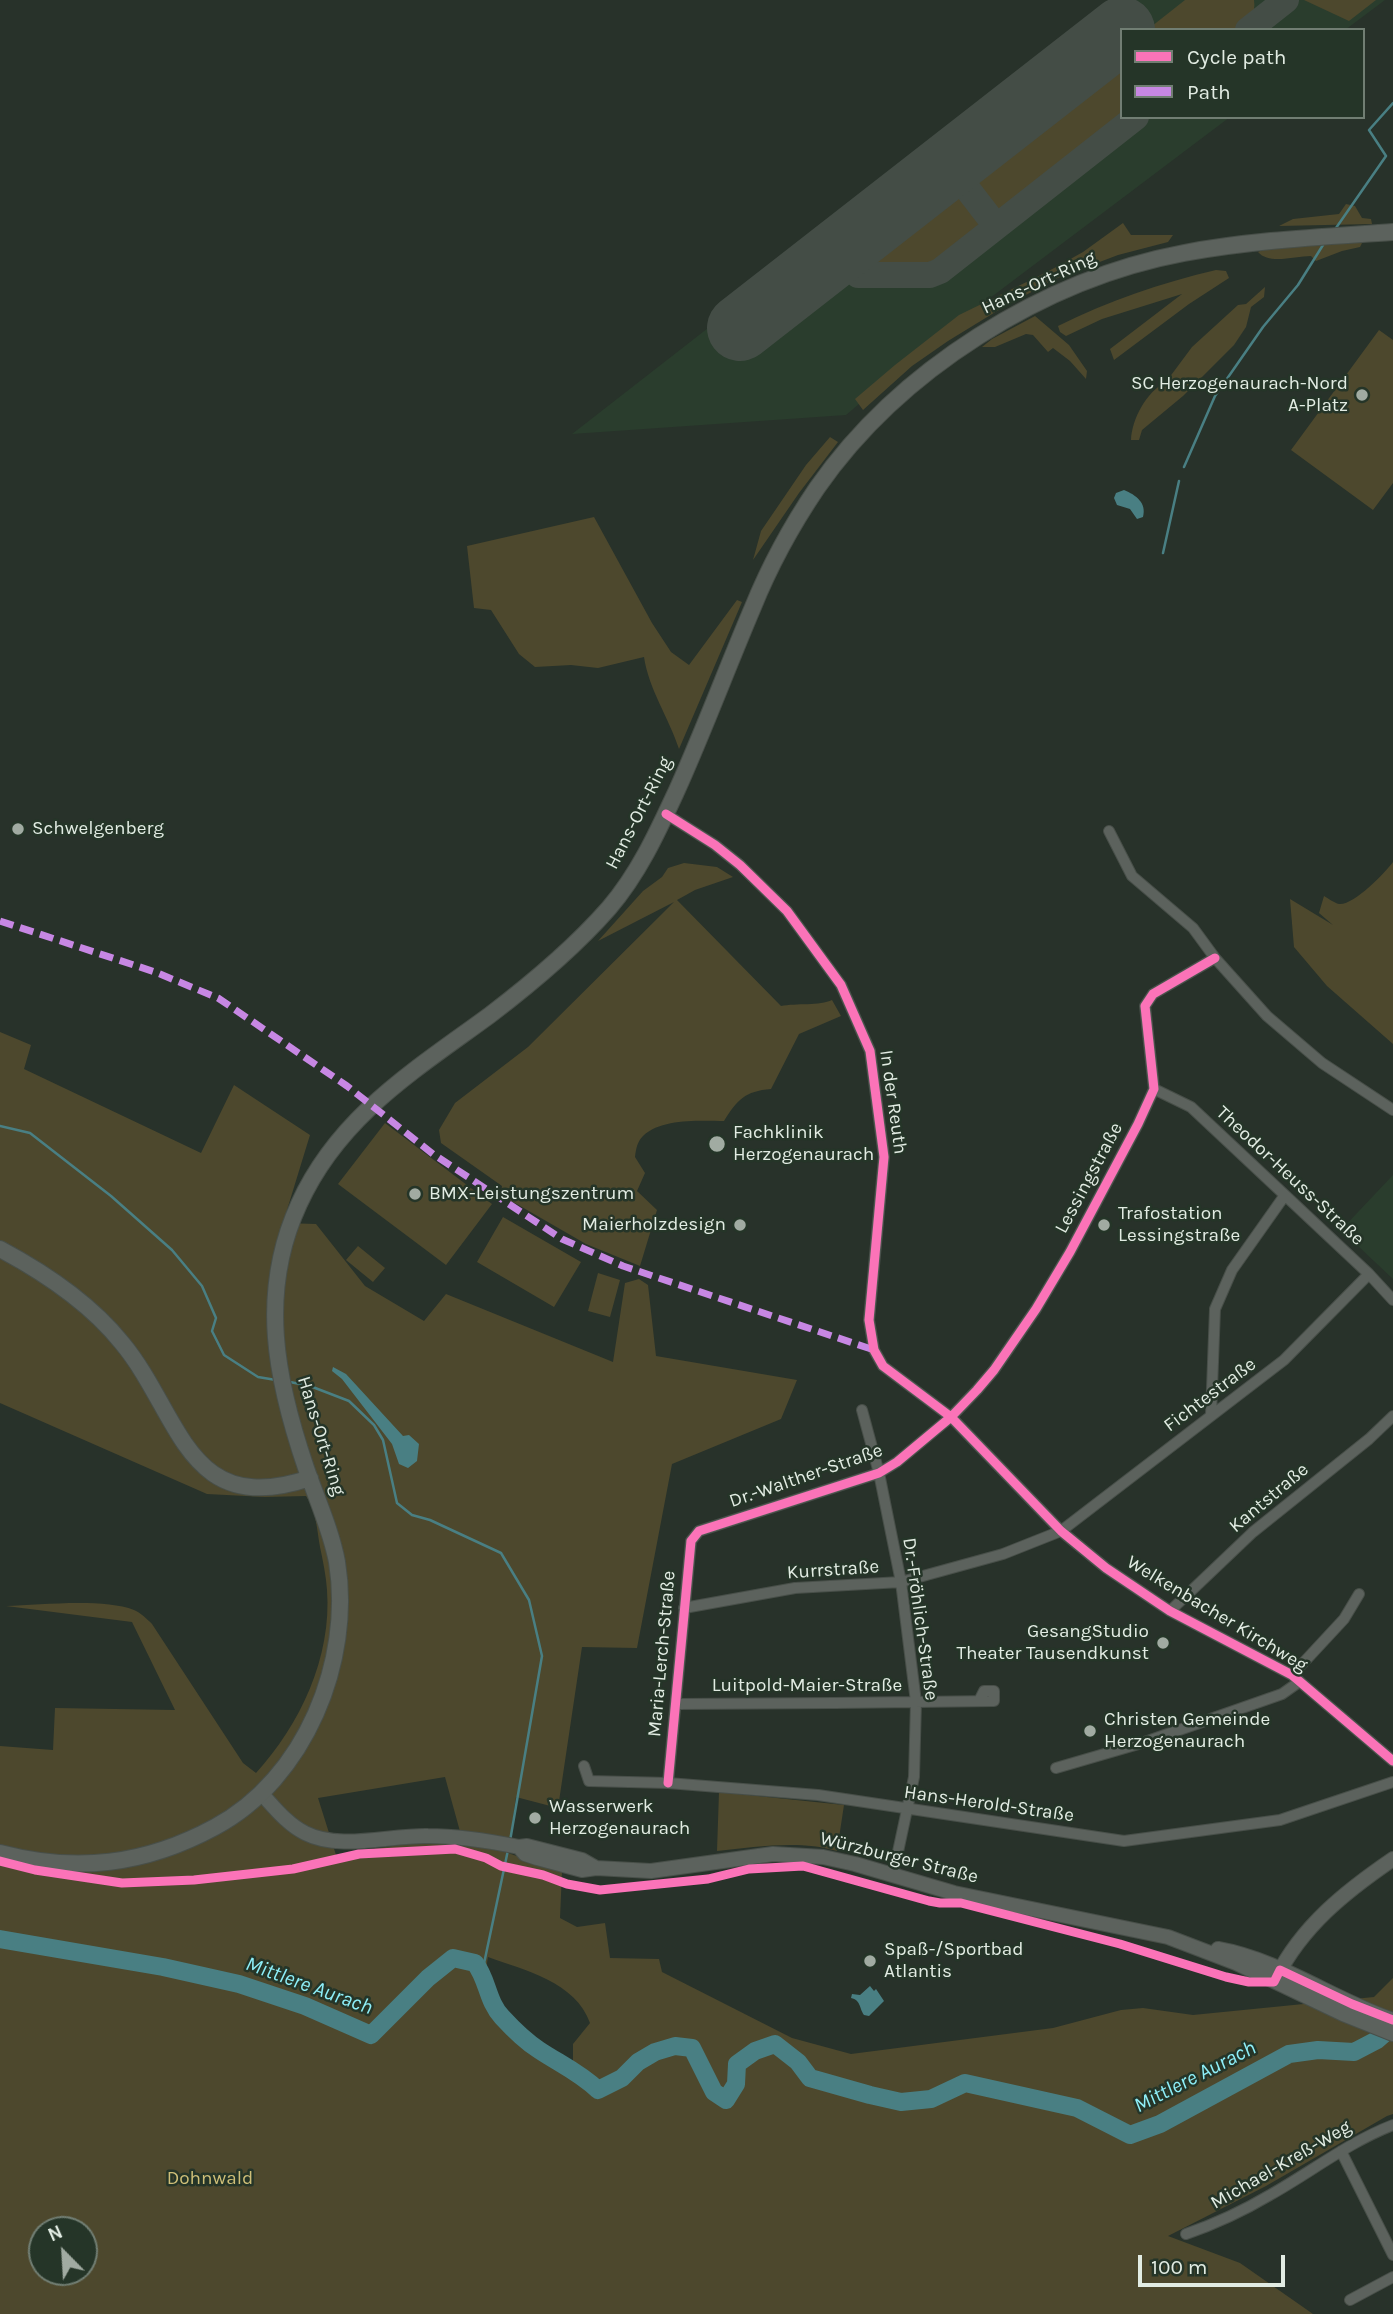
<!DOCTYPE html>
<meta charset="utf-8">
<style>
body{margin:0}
#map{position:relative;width:1393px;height:2314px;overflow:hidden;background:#28322a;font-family:Karla,sans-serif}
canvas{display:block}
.legend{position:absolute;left:1120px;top:28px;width:245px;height:91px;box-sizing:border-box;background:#253528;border:2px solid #717e73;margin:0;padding:9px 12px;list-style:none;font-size:21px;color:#e2ece3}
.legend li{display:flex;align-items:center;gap:14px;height:35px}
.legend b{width:35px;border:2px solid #717e73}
.north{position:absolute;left:28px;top:2216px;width:70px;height:70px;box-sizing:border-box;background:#253528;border:2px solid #717e73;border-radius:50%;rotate:336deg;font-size:19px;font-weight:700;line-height:28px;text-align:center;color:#e2ece3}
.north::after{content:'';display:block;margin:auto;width:24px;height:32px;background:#a1aba2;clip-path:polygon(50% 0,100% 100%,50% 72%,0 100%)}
.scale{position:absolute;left:1138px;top:2255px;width:147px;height:32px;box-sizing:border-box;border:4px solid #e2ece3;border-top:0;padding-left:9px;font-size:21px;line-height:24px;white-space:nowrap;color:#e2ece3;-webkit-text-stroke:5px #253528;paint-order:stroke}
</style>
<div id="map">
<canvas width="1393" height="2314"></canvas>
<ul class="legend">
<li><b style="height:9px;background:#fb73b8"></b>Cycle path</li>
<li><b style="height:9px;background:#c787e3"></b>Path</li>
</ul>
<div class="north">N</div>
<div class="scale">100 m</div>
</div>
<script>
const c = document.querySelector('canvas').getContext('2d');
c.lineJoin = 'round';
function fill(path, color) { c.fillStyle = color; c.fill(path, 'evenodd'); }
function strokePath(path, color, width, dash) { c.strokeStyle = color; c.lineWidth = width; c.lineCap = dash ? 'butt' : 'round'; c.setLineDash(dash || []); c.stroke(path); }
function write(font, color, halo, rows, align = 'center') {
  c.font = font + ' Karla,sans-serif'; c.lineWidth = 5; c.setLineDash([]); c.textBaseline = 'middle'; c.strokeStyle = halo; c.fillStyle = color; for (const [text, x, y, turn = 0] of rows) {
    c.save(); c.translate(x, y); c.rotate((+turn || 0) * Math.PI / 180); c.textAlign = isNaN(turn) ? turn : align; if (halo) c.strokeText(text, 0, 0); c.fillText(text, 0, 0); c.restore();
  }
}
fill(new Path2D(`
 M 1129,0 L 1385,0 L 1345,30 L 1122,30 L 1122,117 L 1230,117 L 937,338 L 846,415 L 572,434 Z
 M 1393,1175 L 1393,1279 L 1341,1230 Z`), '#2a3d2d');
fill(new Path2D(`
 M 1185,0 L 1254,0 C 1256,14 1250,21 1239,30 L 1147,30 Z
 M 1304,0 L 1376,0 L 1349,21 Z
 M 1122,50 L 1122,117 L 1129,117 L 1017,206 C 986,223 964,186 982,160 Z
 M 944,194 C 946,194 955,194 956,195 C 973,199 986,224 973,237 L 933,268 L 874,269 L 868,263 L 868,256 C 878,235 922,203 944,194 Z
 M 1346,204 L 1355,206 L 1362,218 L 1371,219 L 1372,224 L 1279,226 L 1293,219 L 1339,214 Z
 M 1123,223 L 1131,235 L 1173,235 L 1168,242 L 1118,255 L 1055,279 L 997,311 L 948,341 L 912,366 L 863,410 L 855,399 L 895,365 L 959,315 L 1047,272 L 1083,252 Z
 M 1363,241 L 1360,247 L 1342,251 L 1316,261 L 1311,256 C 1295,256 1269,265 1258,252 L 1264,249 Z
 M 1216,270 L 1226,271 L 1229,278 L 1189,304 L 1114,360 L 1110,349 L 1182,294 L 1102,319 L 1066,336 L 1060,332 L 1058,326 C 1108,301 1161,283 1216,270 Z
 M 1265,287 L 1264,297 L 1251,307 L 1246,327 L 1234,345 L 1183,396 L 1142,430 L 1139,440 L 1131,440 C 1132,419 1146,392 1166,382 L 1192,347 L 1238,305 L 1246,304 Z
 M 1035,316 L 1069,345 L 1087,371 L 1086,379 L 1070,361 L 1053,348 L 1048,352 L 1033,335 L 1026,334 L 995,347 L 982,347 L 992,339 Z
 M 1379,330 L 1393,340 L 1393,483 L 1373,510 L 1291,450 Z
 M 830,437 L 838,442 L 799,493 L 753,560 L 761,531 L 806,465 Z
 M 594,517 L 652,623 L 671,652 L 689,665 L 737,600 L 742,602 L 679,749 C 669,718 649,690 644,657 L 598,668 L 571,665 L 535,667 L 519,654 L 491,610 L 474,608 L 467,546 Z
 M 1393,862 L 1393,1044 L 1327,986 L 1294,947 L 1290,899 L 1333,925 L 1319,913 L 1324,896 C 1328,898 1334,903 1339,904 C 1353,906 1385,873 1393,862 Z
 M 684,863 L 717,867 L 733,877 L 695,890 L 677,900 L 781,1006 C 796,1003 820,1006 832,1000 L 841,1016 L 799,1034 L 771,1089 C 745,1091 737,1100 724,1121 C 700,1121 662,1118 643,1136 C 637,1142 636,1149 635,1157 L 645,1173 L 637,1191 L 657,1210 L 640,1266 L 586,1244 L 501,1195 L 502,1186 L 441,1143 L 439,1130 L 455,1103 L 528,1047 L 674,902 L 598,941 L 643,891 L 662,877 L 668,868 Z
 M 0,1032 L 31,1045 L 24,1069 L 201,1153 L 234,1085 L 310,1135 L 283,1223 L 316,1224 L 365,1286 L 424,1321 L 446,1294 L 613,1362 L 625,1283 L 639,1279 L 648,1285 L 656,1356 L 797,1380 L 781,1419 L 672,1464 L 637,1648 L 582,1647 L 558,1808 L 516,1797 L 508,1853 L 562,1872 L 560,1918 L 577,1927 L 605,1923 L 610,1958 L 659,1959 L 662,1972 L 792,2038 L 851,2054 L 1053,2028 L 1121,2010 L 1143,2008 L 1193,2015 L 1374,1997 L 1393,1978 L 1393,2114 L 1387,2116 L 1266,2186 L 1168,2236 L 1240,2263 L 1313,2314 L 0,2314 L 0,1746 L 53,1750 L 55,1708 L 175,1710 L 132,1622 L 6,1606 C 41,1605 103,1598 134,1610 C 141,1613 147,1619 152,1624 L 243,1763 L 256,1773 C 300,1725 332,1657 327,1590 C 326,1576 323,1561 320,1547 C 317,1530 316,1509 306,1496 L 265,1497 L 207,1494 L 0,1403 ZM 445,1777 L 461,1835 L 336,1855 L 318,1798 ZM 488,1957 C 524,1970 576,1982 590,2023 L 573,2044 L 573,2061 C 553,2064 499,2020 491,2001 C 486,1986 485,1972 488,1957 ZM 42,2230 L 84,2230 L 84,2272 L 42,2272 Z
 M 385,1123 L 492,1204 L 446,1265 L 338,1184 Z
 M 503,1217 L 581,1262 L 554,1307 L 477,1262 Z
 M 358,1246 L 385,1268 L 373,1282 L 346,1260 Z
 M 598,1273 L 620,1280 L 610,1317 L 588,1311 Z
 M 719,1792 L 844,1805 L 837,1851 C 799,1840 757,1847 717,1851 Z`), '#4d482d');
fill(new Path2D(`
 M 1124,490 C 1136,495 1147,503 1143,517 L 1137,519 L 1130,509 L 1117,505 L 1114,498 L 1116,493 Z
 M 333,1367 L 346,1374 L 403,1436 L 409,1435 L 419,1444 L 417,1461 L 408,1468 L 399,1464 L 392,1444 L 342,1379 L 332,1371 Z
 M 870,1986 L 874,1991 L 876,1989 L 884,2001 L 869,2016 L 864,2015 C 859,2008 861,2000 851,1998 L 852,1994 L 860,1995 Z`), '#497f83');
strokePath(new Path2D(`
 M 1336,228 L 1386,156 L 1369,130 L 1393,103
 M 1184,467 L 1215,396 L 1263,327 L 1298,285 L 1323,245
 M 1163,553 L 1179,481
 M 0,1126 L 30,1133 L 111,1196 L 172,1250 L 202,1286 L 216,1318 L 212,1331 L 224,1355 L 258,1377 L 276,1380
 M 290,1382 L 310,1386 L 349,1401 L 374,1425 L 383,1440 L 397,1503 L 412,1515 L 430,1520 L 501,1553 L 529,1600 L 542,1656 L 510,1841
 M 482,1973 L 508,1850`), '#497f83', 2.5);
strokePath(new Path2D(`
 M 0,1939 L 163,1967 L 239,1984 L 305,2006 L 371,2035 L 428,1978 L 453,1958 L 475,1963 C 488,1980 487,2001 502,2017 C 513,2029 525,2041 539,2050 C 560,2064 579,2072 598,2090 L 622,2078 L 638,2062 L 655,2052 L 675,2046 L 692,2048 L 714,2092 L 726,2100 L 736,2084 L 737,2064 L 755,2051 L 775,2044 L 798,2062 L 810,2078 L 870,2095 L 901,2102 L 931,2099 L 965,2083 L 1077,2108 L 1130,2135 L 1160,2124 L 1289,2054 L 1318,2050 L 1354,2052 L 1377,2040 L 1393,2026`), '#497f83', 18);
strokePath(new Path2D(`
 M 1248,30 L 1286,0
 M 949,165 L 996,226
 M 837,253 L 858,275 L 930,275 L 940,271 L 1136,117`), '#444d46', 26);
strokePath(new Path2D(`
 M 740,328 L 1122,30`), '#444d46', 66);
const minor = new Path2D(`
 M 666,814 L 715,845 L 740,865 L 787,911 L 841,985 L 870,1051 L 884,1157 L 869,1320 L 874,1350 L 883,1366 L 951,1417 L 1061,1531 L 1106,1568 L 1170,1611 L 1292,1675 L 1393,1761
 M 1109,831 L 1132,876 L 1193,928 L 1215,958 L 1267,1016 L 1322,1063 L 1393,1110
 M 1154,1089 L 1191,1107 L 1369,1274 L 1393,1300
 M 862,1410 L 879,1473 L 901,1582 L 916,1702 L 914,1777 L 893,1875
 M 1211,1415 L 1215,1309 L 1232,1270 L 1285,1195
 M 684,1608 L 795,1588 L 901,1582 L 1003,1554 L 1061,1531 L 1284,1360 L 1369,1274
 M 1170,1611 L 1253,1532 L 1369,1439 L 1393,1416
 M 1292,1675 L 1344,1619 L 1359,1594
 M 677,1704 C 783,1703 888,1703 994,1701 L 994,1691 L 984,1691 L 979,1701
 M 584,1766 L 589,1781 L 668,1783 L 818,1795 L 1124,1841 L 1280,1820 L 1393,1782
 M 1056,1768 L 1142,1743 L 1282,1694 L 1299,1682
 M 668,1783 L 691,1541 L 699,1531 L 879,1473 L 897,1462 L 951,1417 L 977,1390 L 994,1370 L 1036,1309 L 1070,1252 L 1138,1124 L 1154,1089 L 1145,1006 L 1153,994 L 1215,958
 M 1341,2151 L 1393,2255
 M 1186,2234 C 1215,2224 1243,2211 1270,2195 C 1311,2172 1349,2142 1393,2125
 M 1350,2300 L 1393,2277`);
const tertiary = new Path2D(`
 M 261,1793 C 274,1807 287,1824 305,1833 C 340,1851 389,1835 428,1836 C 459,1836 489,1841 519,1847 L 527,1846 L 582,1860 L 596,1868
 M 519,1847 L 525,1854 L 537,1858 L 582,1870 L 596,1868 L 651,1871 L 773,1854 L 823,1857 L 855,1864 L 954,1893 L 1168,1937 L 1236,1963 L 1343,2014 L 1393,2034
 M 1218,1949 C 1280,1960 1334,2000 1393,2020
 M 1276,1978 C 1302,1926 1346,1891 1393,1859`);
const secondary = new Path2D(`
 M 0,1249 C 45,1273 90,1303 122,1343 C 181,1414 186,1520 310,1478
 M 0,1853 C 76,1873 145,1865 215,1827 C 305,1779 353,1661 337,1562 C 331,1530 317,1500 306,1468 C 276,1380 258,1293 299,1204 C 339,1116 415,1070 490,1015 C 532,983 574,948 609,908 C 639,873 658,831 677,790 C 704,730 727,668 753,607 C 770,565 792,525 817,488 C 899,370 1044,279 1184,253 C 1253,240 1323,237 1393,232`);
strokePath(minor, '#484f49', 12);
strokePath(tertiary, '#484f49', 16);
strokePath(secondary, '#484f49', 18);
strokePath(minor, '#5c625d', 10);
strokePath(tertiary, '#5c625d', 14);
strokePath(secondary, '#5c625d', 16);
strokePath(new Path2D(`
 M 0,921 L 155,972 L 218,998 L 347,1086 L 433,1154 L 562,1239 L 623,1266 L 874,1350`), '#c787e3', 7, [14, 7]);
strokePath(new Path2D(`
 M 666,814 L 715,845 L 740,865 L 787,911 L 841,985 L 870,1051 L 884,1157 L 869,1320 L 874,1350 L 883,1366 L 951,1417 L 1061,1531 L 1106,1568 L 1170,1611 L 1292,1675 L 1393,1761
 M 668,1783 L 691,1541 L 699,1531 L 879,1473 L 897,1462 L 951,1417 L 977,1390 L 994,1370 L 1036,1309 L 1070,1252 L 1138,1124 L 1154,1089 L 1145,1006 L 1153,994 L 1215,958
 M 0,1861 L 35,1870 L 122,1883 L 194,1880 L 293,1869 L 359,1854 L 455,1849 L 486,1858 L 501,1866 L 543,1875 L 567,1884 L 600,1890 L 708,1879 L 749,1869 L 803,1866 L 929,1901 L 940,1903 L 961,1903 L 1120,1944 L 1226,1977 L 1249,1982 L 1274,1982 L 1280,1970 L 1352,2004 L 1393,2020`), '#fb73b8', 9);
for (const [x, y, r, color] of [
 [1362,395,7,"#a1aba2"],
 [18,829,7,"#a1aba2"],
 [717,1144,9,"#a1aba2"],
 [415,1194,7,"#a1aba2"],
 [740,1225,7,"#a1aba2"],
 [1104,1225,7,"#a1aba2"],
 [1163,1643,7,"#a1aba2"],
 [1090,1731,7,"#a1aba2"],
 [535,1818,7,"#a1aba2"],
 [870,1961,7,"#a1aba2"]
]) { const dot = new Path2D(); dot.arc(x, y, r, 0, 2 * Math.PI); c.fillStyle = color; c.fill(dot); strokePath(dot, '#253528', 2.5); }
write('19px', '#e2ece3', '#253528', [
 ["Hans-Ort-Ring",1039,283,-25],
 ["Hans-Ort-Ring",639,813,-63],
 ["In der Reuth",893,1102,82],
 ["Theodor-Heuss-Straße",1290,1176,43],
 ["Lessingstraße",1089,1178,-62],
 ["Fichtestraße",1210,1395,-37],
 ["Hans-Ort-Ring",321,1436,73],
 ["Dr.-Walther-Straße",806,1476,-19],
 ["Kantstraße",1269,1498,-40],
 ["Kurrstraße",833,1570,-4],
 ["Welkenbacher Kirchweg",1217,1614,31],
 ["Dr.-Fröhlich-Straße",920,1619,82],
 ["Maria-Lerch-Straße",662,1654,-85],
 ["Luitpold-Maier-Straße",807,1686],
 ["Hans-Herold-Straße",989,1804,8],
 ["Würzburger Straße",899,1858,14],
 ["Michael-Kreß-Weg",1281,2165,-30]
]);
write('19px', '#e2ece3', '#253528', [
 ["SC Herzogenaurach-Nord",1348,384,"right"],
 ["A-Platz",1348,406,"right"],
 ["Schwelgenberg",32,829],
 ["Fachklinik",733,1133],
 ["Herzogenaurach",733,1155],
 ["BMX-Leistungszentrum",429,1194],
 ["Trafostation",1118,1214],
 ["Lessingstraße",1118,1236],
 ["Maierholzdesign",726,1225,"right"],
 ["GesangStudio",1149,1632,"right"],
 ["Theater Tausendkunst",1149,1654,"right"],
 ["Christen Gemeinde",1104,1720],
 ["Herzogenaurach",1104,1742],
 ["Wasserwerk",549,1807],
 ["Herzogenaurach",549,1829],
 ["Spaß-/Sportbad",884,1950],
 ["Atlantis",884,1972]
], 'left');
write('19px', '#cfbf78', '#253528', [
 ["Dohnwald",210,2179]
]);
write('italic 21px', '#8eeff8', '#253528', [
 ["Mittlere Aurach",309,1986,20],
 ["Mittlere Aurach",1195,2077,-27]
]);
</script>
